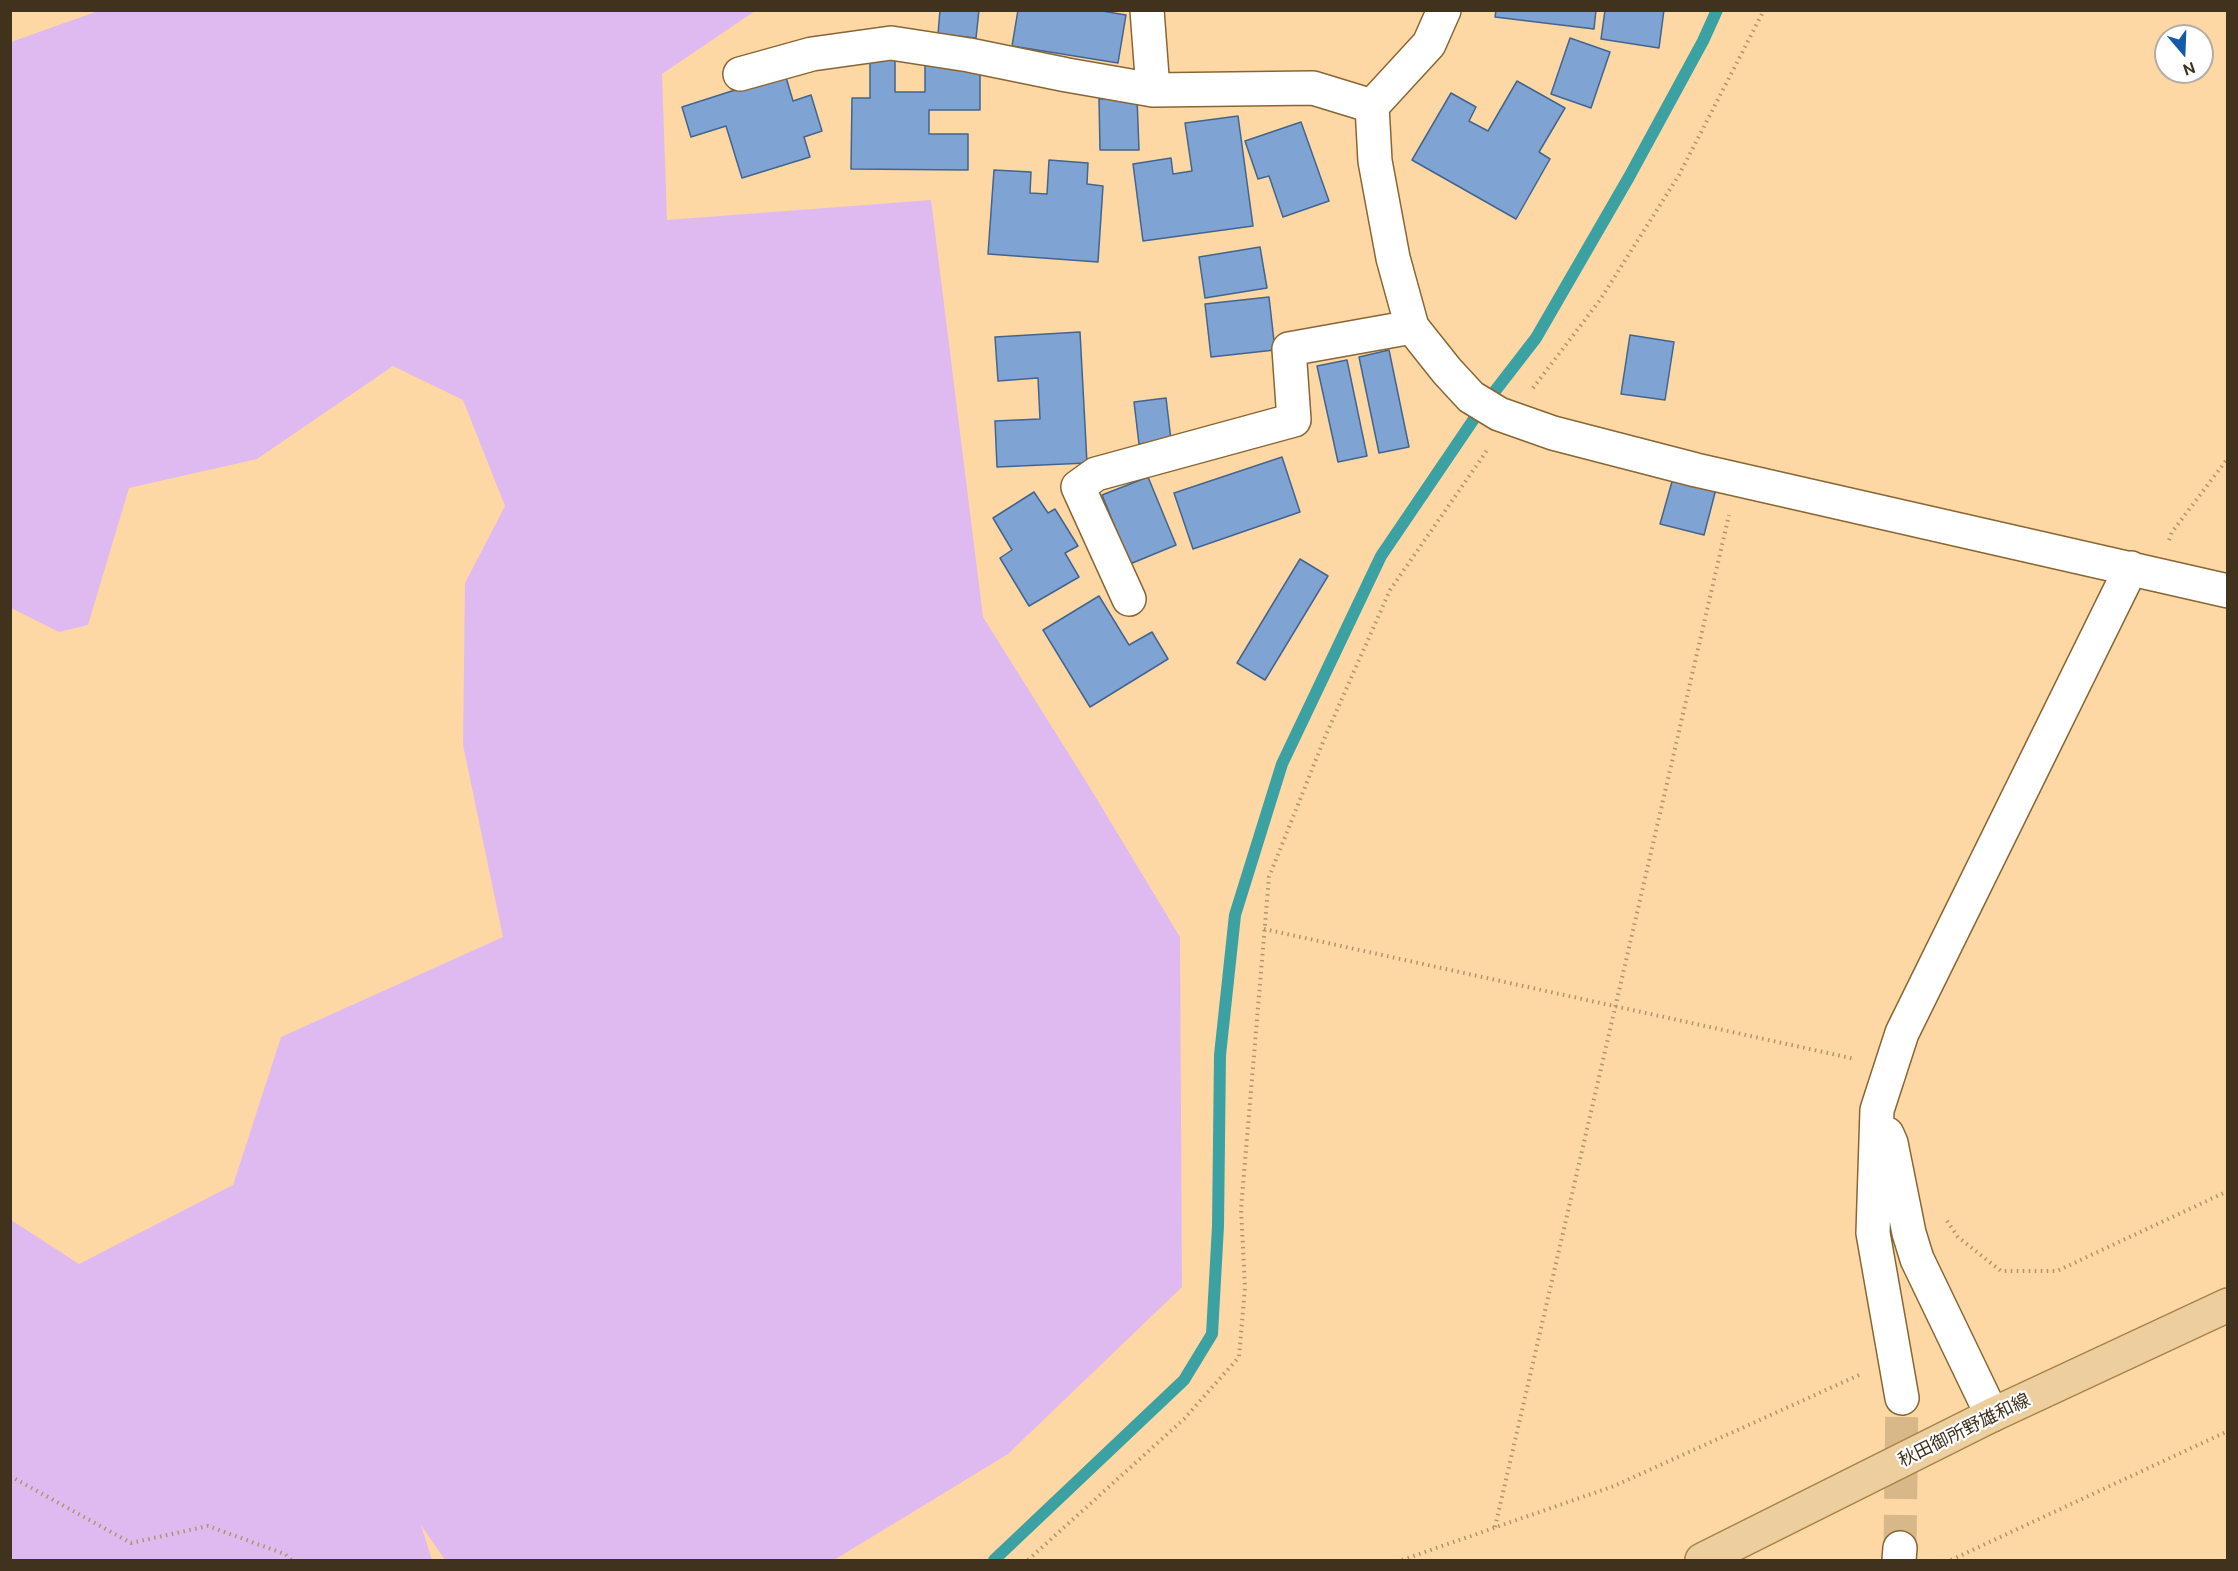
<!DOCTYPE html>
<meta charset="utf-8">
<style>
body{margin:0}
#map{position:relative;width:2238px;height:1571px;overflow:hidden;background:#fed8a4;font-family:Ubuntu,sans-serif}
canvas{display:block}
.frame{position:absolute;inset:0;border:12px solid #40321d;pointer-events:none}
.north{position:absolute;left:2154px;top:24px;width:60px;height:60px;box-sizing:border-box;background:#fff;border:2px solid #b3ada5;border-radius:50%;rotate:161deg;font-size:16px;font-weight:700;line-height:24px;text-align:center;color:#40321d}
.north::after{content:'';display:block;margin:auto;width:21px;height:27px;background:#155aaa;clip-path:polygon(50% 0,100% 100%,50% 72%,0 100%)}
</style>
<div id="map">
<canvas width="2238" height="1571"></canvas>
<div class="frame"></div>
<div class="north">N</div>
</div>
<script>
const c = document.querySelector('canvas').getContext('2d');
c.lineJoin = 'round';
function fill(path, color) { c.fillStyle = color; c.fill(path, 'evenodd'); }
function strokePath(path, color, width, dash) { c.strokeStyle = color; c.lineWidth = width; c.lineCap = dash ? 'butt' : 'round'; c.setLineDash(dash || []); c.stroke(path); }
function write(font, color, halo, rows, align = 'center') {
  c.font = font + ' Ubuntu,"Noto Sans JP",sans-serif'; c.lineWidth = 4.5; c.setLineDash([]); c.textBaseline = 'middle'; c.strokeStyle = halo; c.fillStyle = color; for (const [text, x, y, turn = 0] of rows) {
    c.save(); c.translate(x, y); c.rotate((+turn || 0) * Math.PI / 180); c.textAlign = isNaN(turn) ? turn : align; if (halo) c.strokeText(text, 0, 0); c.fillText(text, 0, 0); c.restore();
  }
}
fill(new Path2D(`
 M 101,10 L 755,11 L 662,74 L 667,220 L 931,200 L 983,617 L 1092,791 L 1180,937 L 1182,1287 L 1008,1454 L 834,1560 L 445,1560 L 421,1525 L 432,1560 L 11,1560 L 11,1220 L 79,1264 L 233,1185 L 281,1037 L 503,937 L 463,745 L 465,583 L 505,506 L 463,400 L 393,366 L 257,459 L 129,488 L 88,625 L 59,632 L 11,608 L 11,42 Z`), '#dfbaf0');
strokePath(new Path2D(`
 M 994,1560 L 1184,1380 L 1212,1334 L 1218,1226 L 1220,1055 L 1235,915 L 1282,764 L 1381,556 L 1478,413 L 1536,338 L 1629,177 L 1703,41 L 1717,10`), '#3ca1a2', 12);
const building = new Path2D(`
 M 940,10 L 979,10 L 976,38 L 938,34 Z
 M 1018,10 L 1096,10 L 1126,15 L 1118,63 L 1012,46 Z
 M 1496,10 L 1596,10 L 1594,29 L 1495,17 Z
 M 1605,10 L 1664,10 L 1659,48 L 1601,39 Z
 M 1570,38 L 1610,52 L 1591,108 L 1551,94 Z
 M 870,56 L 895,56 L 895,92 L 925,92 L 925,63 L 980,64 L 980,110 L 929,110 L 929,134 L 968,134 L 968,170 L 851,169 L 852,98 L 870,98 Z
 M 785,74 L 793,101 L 811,95 L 822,131 L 804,137 L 810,157 L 742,178 L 726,126 L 691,137 L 682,107 Z
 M 1517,81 L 1565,108 L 1539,152 L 1550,159 L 1516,219 L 1412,160 L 1451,93 L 1476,107 L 1469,121 L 1488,131 Z
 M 1137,98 L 1139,150 L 1100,150 L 1099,99 Z
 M 1238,116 L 1253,226 L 1143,241 L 1133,164 L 1171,158 L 1173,174 L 1192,171 L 1185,123 Z
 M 1301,122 L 1329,201 L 1283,217 L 1269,176 L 1258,179 L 1245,141 Z
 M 1049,160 L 1088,163 L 1087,184 L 1103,186 L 1098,262 L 988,254 L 994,170 L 1031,172 L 1030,193 L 1047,194 Z
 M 1260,247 L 1267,288 L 1205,298 L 1199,257 Z
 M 1269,297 L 1275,350 L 1211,357 L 1205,304 Z
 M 1080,332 L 1087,463 L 997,467 L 995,421 L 1040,419 L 1038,378 L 998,381 L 995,337 Z
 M 1630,335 L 1674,342 L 1665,400 L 1621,394 Z
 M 1389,350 L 1409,447 L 1379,453 L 1359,357 Z
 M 1347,360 L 1367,456 L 1338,462 L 1317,366 Z
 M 1166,398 L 1171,440 L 1139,444 L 1134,402 Z
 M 1282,457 L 1300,512 L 1193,549 L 1174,493 Z
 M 1148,477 L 1176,545 L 1130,564 L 1102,495 Z
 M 1673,478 L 1716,489 L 1704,535 L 1660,524 Z
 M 1034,492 L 1048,513 L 1055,509 L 1078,546 L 1065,553 L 1079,577 L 1029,606 L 1000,558 L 1012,550 L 993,518 Z
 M 1300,559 L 1328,576 L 1265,680 L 1237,663 Z
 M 1099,596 L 1129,645 L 1152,632 L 1168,659 L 1090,707 L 1043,630 Z`);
fill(building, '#7fa3d2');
strokePath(building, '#43648f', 1.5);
strokePath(new Path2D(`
 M 1900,1548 L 1902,1398`), '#d8b789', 33, [33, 16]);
const minor = new Path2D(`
 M 1147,10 L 1153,90
 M 1444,10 L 1429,44 L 1372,106 L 1375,161 L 1393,258 L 1412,327 L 1447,371 L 1471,397 L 1499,414 L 1553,433 L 1696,470 L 2228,591
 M 740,74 L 812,54 L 891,43 L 969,55 L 1067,75 L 1153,90 L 1313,88 L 1372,106
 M 1129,599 L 1078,487 L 1096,474 L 1294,420 L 1289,349 L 1412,327
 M 1887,1134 L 1891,1143 L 1909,1233 L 1917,1259 L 1992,1415
 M 1902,1398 L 1873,1233 L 1877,1110 L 1902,1033 L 2131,568
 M 1899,1560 L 1900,1548`);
const major = new Path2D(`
 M 1702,1560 L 1992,1415 L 2228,1305`);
strokePath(minor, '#886634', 36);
strokePath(major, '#a98248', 36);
strokePath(new Path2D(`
 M 1533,388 L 1600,300 L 1679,175 L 1764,10
 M 2169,540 L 2172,532 L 2228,458
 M 1264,929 L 1855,1059
 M 1947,1221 L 1958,1237 L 2001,1271 L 2057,1271 L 2228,1191
 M 10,1476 L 131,1543 L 208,1526 L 285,1554 L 291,1560
 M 1495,1527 L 1729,515
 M 1028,1560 L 1184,1419 L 1239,1357 L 1245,1287 L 1241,1209 L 1269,877 L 1325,737 L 1390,590 L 1488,449
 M 1402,1560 L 1614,1486 L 1859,1375
 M 1951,1560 L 2228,1431`), '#b0946c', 4, [1.5, 4.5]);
strokePath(minor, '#fff', 33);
strokePath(major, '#edce9f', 33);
write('18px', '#40321d', '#fff', [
 ["秋田御所野雄和線",1964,1430,-26]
]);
</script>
